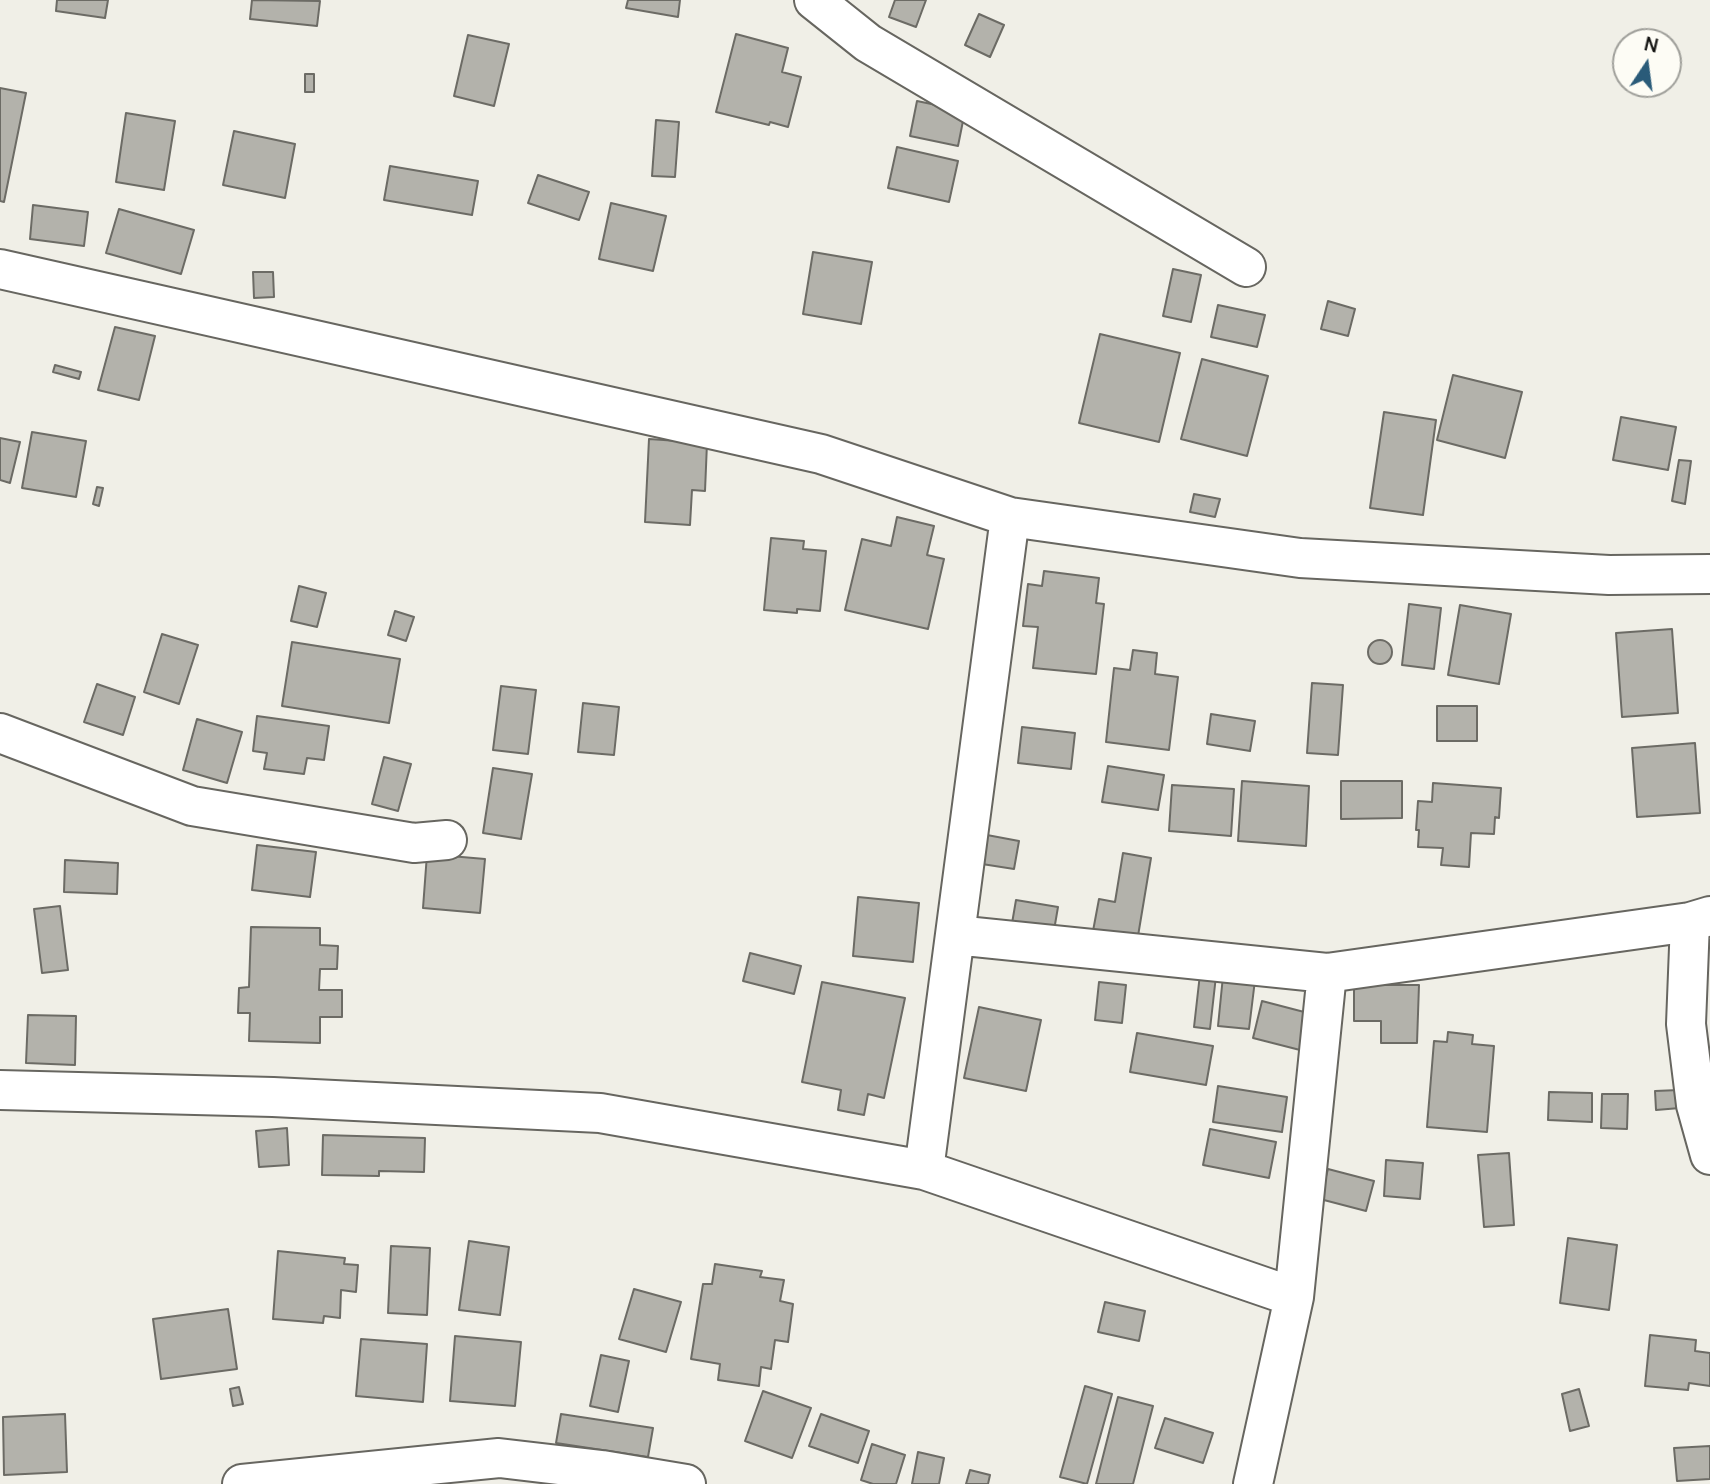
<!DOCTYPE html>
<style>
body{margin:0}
#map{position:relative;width:1710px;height:1484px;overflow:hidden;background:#f0efe7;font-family:Manrope,sans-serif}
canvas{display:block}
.north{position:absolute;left:1612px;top:28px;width:70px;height:70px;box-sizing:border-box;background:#fdfcf5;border:2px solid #9f9f9a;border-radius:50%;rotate:13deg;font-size:19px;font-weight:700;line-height:28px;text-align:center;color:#131311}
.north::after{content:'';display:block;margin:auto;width:24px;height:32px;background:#2a5b79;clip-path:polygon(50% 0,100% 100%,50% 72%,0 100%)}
</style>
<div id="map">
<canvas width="1710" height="1484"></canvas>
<div class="north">N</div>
</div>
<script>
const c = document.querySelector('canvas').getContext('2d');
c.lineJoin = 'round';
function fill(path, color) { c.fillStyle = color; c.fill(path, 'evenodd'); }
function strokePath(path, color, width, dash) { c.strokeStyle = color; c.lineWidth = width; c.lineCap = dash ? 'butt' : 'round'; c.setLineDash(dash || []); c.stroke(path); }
const building = new Path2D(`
 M 57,0 L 108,0 L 105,18 L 56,11 Z
 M 252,0 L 320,1 L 317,26 L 250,19 Z
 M 628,0 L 680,0 L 678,17 L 626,8 Z
 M 895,0 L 926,0 L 916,27 L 889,17 Z
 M 979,14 L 1004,25 L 990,57 L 965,45 Z
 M 736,34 L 788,48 L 782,72 L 801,77 L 788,127 L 770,122 L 769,125 L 716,112 Z
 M 468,35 L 509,44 L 494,106 L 454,96 Z
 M 305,74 L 314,74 L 314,92 L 305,92 Z
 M 0,88 L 26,93 L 4,202 L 0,201 Z
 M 917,101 L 965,111 L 958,146 L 910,136 Z
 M 126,113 L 175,121 L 164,190 L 116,182 Z
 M 656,120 L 679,122 L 675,177 L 652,176 Z
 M 234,131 L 295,144 L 285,198 L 223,185 Z
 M 897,147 L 958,161 L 949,202 L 888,188 Z
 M 390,166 L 478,181 L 472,215 L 384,200 Z
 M 538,175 L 589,192 L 579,220 L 528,203 Z
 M 611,203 L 666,216 L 653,271 L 599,259 Z
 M 33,205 L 88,212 L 84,246 L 30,239 Z
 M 119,209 L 194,230 L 181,274 L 106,253 Z
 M 813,252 L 872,262 L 861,324 L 803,314 Z
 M 1173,269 L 1201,275 L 1191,322 L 1163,316 Z
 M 253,272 L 273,272 L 274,297 L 254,298 Z
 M 1328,301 L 1355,309 L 1348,336 L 1321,329 Z
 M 1218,305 L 1265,315 L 1257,347 L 1211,337 Z
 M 115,327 L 155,336 L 139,400 L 98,390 Z
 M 1100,334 L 1180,353 L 1159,442 L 1079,423 Z
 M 1202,359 L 1268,376 L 1247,456 L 1181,439 Z
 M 55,365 L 81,372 L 79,379 L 53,372 Z
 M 1453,375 L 1522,392 L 1505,458 L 1437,440 Z
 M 1384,412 L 1436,420 L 1423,515 L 1370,508 Z
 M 1621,417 L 1676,427 L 1668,470 L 1613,460 Z
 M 32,432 L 86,441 L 76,497 L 22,488 Z
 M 0,438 L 20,442 L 10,483 L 0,480 Z
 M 649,439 L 707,443 L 705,491 L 692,490 L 690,525 L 645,522 Z
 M 1679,460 L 1691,461 L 1685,504 L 1672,501 Z
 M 97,487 L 103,488 L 99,506 L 93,504 Z
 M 1194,494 L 1220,499 L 1215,517 L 1190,512 Z
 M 897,517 L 934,526 L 927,555 L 944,559 L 928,629 L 845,610 L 862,539 L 891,546 Z
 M 771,538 L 804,541 L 803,549 L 826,551 L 820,611 L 797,609 L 797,613 L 764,610 Z
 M 1044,571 L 1099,578 L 1096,603 L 1104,604 L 1096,674 L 1033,668 L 1038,627 L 1023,626 L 1028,584 L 1042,586 Z
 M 299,586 L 326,593 L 317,627 L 291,621 Z
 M 1409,604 L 1441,608 L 1434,669 L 1402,665 Z
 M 1460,605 L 1511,614 L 1499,684 L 1448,675 Z
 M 395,611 L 414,617 L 406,641 L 388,635 Z
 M 1672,629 L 1678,713 L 1622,717 L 1616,633 Z
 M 162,634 L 198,645 L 179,704 L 144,692 Z
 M1368 652a12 12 0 1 1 24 0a12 12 0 1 1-24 0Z
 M 292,642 L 400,659 L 389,723 L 282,706 Z
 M 1133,650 L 1157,653 L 1155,674 L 1178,677 L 1169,750 L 1106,742 L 1114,668 L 1130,670 Z
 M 1312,683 L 1343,685 L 1338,755 L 1307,753 Z
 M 97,684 L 135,697 L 123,735 L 84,722 Z
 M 501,686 L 536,690 L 528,754 L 493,750 Z
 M 583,703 L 619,707 L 614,755 L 578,752 Z
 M 1437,706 L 1477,706 L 1477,741 L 1437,741 Z
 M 1211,714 L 1255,721 L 1250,751 L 1207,744 Z
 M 257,716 L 329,726 L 324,760 L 307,758 L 304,774 L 264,769 L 267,753 L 253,751 Z
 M 197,719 L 242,732 L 227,783 L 183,770 Z
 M 1022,727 L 1075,733 L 1071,769 L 1018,763 Z
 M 1695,743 L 1700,813 L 1637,817 L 1632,748 Z
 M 384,757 L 411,764 L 398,811 L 372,804 Z
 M 1108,766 L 1164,775 L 1158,810 L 1102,802 Z
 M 493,768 L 532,774 L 521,839 L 483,833 Z
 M 1242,781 L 1309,786 L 1306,846 L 1238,841 Z
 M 1341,781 L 1402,781 L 1402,818 L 1341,819 Z
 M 1433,783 L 1501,788 L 1499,818 L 1495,817 L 1494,834 L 1471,833 L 1469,867 L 1441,865 L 1443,848 L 1418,847 L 1419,830 L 1416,830 L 1418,801 L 1432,802 Z
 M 1172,785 L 1234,789 L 1231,836 L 1169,831 Z
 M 987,835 L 1019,841 L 1014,869 L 982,864 Z
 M 257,845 L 316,852 L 310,897 L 252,890 Z
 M 1123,853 L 1151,858 L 1138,936 L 1120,932 L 1120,935 L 1093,931 L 1099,899 L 1115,902 Z
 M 427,854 L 485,859 L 480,913 L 423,908 Z
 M 65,860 L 118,863 L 117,894 L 64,892 Z
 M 858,897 L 919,903 L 913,962 L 853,956 Z
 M 1016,900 L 1058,907 L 1052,942 L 1010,935 Z
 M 60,906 L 68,970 L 42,973 L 34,909 Z
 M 251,927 L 320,928 L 320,945 L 338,946 L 337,969 L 320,969 L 319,990 L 342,990 L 342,1017 L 320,1017 L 320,1043 L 249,1041 L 250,1013 L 238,1013 L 239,988 L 249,987 Z
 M 750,953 L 801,966 L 794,994 L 743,981 Z
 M 1200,974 L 1216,976 L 1210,1029 L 1194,1027 Z
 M 1223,976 L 1255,980 L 1249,1029 L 1218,1026 Z
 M 822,982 L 905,998 L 884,1098 L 868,1094 L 864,1115 L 838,1110 L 841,1090 L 802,1082 Z
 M 1099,982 L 1126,985 L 1122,1023 L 1095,1020 Z
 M 1354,985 L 1419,985 L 1417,1043 L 1381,1043 L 1381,1021 L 1354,1021 Z
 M 1262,1001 L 1308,1013 L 1300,1050 L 1253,1038 Z
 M 979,1007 L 1041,1020 L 1026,1091 L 964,1078 Z
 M 28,1015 L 76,1016 L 75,1065 L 26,1063 Z
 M 1448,1032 L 1473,1035 L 1472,1044 L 1494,1046 L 1487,1132 L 1427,1127 L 1434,1041 L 1447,1042 Z
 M 1137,1033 L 1213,1046 L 1206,1085 L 1130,1072 Z
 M 1218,1086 L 1287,1097 L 1282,1132 L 1213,1122 Z
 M 1679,1090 L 1680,1108 L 1656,1110 L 1655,1091 Z
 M 1549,1092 L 1592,1093 L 1592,1122 L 1548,1120 Z
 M 1602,1094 L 1628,1094 L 1627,1129 L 1601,1128 Z
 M 287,1128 L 289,1165 L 259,1167 L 256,1131 Z
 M 1210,1129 L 1276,1142 L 1269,1178 L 1203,1165 Z
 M 323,1135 L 425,1138 L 424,1172 L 379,1171 L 379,1176 L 322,1175 Z
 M 1509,1153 L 1514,1225 L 1484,1227 L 1478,1155 Z
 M 1386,1160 L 1423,1163 L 1420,1199 L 1384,1196 Z
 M 1328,1169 L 1374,1181 L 1366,1211 L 1320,1199 Z
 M 1568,1238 L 1617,1245 L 1609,1310 L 1560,1303 Z
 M 469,1241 L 509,1247 L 500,1315 L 459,1310 Z
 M 391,1246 L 430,1248 L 427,1315 L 388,1313 Z
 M 278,1251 L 345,1258 L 344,1264 L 358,1265 L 356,1292 L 341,1290 L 340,1318 L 324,1316 L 323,1323 L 273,1319 Z
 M 715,1264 L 762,1271 L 760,1277 L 784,1280 L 780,1301 L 793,1304 L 788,1342 L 775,1340 L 771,1369 L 761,1367 L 759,1386 L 718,1380 L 720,1364 L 691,1359 L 703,1284 L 712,1284 Z
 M 634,1289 L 681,1302 L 666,1352 L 619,1339 Z
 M 1105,1302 L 1145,1311 L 1139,1341 L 1098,1332 Z
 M 228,1309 L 237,1369 L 161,1379 L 153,1319 Z
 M 1650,1335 L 1696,1340 L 1695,1351 L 1710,1353 L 1710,1386 L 1689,1383 L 1688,1390 L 1645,1386 Z
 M 455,1336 L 521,1342 L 515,1406 L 450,1401 Z
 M 361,1339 L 427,1344 L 423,1402 L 356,1396 Z
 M 601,1355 L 629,1361 L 618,1412 L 590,1406 Z
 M 1085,1386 L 1112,1394 L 1087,1484 L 1060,1477 Z
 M 239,1387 L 243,1404 L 233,1406 L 230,1389 Z
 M 1579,1389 L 1589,1426 L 1570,1431 L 1562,1394 Z
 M 763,1391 L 811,1408 L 792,1458 L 745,1441 Z
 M 1118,1397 L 1153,1406 L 1133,1484 L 1096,1484 Z
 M 65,1414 L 67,1472 L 4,1475 L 3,1417 Z
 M 561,1414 L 653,1428 L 648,1457 L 556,1443 Z
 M 821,1414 L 869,1431 L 858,1463 L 809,1446 Z
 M 1165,1418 L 1213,1433 L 1203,1463 L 1155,1448 Z
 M 872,1444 L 905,1455 L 896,1484 L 873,1484 L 861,1480 Z
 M 1710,1446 L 1710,1479 L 1677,1481 L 1674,1448 Z
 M 918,1452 L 944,1458 L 939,1484 L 912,1484 Z
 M 970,1470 L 990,1475 L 988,1484 L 966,1484 Z`);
fill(building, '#b3b2ab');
strokePath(building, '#6c6b65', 2);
const minor = new Path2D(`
 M 814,0 L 868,43 L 1246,267
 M 0,269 L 821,454 L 1010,517 L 1300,558 L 1609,575 L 1710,574
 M 0,733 L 192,806 L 414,843 L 447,840
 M 1690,922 L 1686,1024 L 1696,1105 L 1710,1155
 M 955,935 L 1327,973 L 1690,922 L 1710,916
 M 0,1090 L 273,1097 L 600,1113 L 924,1170 L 1010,517
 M 924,1170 L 1294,1297
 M 242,1484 L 499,1458 L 602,1470 L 686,1484
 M 1253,1484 L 1294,1297 L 1327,973`);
strokePath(minor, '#676660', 42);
strokePath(minor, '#fff', 38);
</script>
